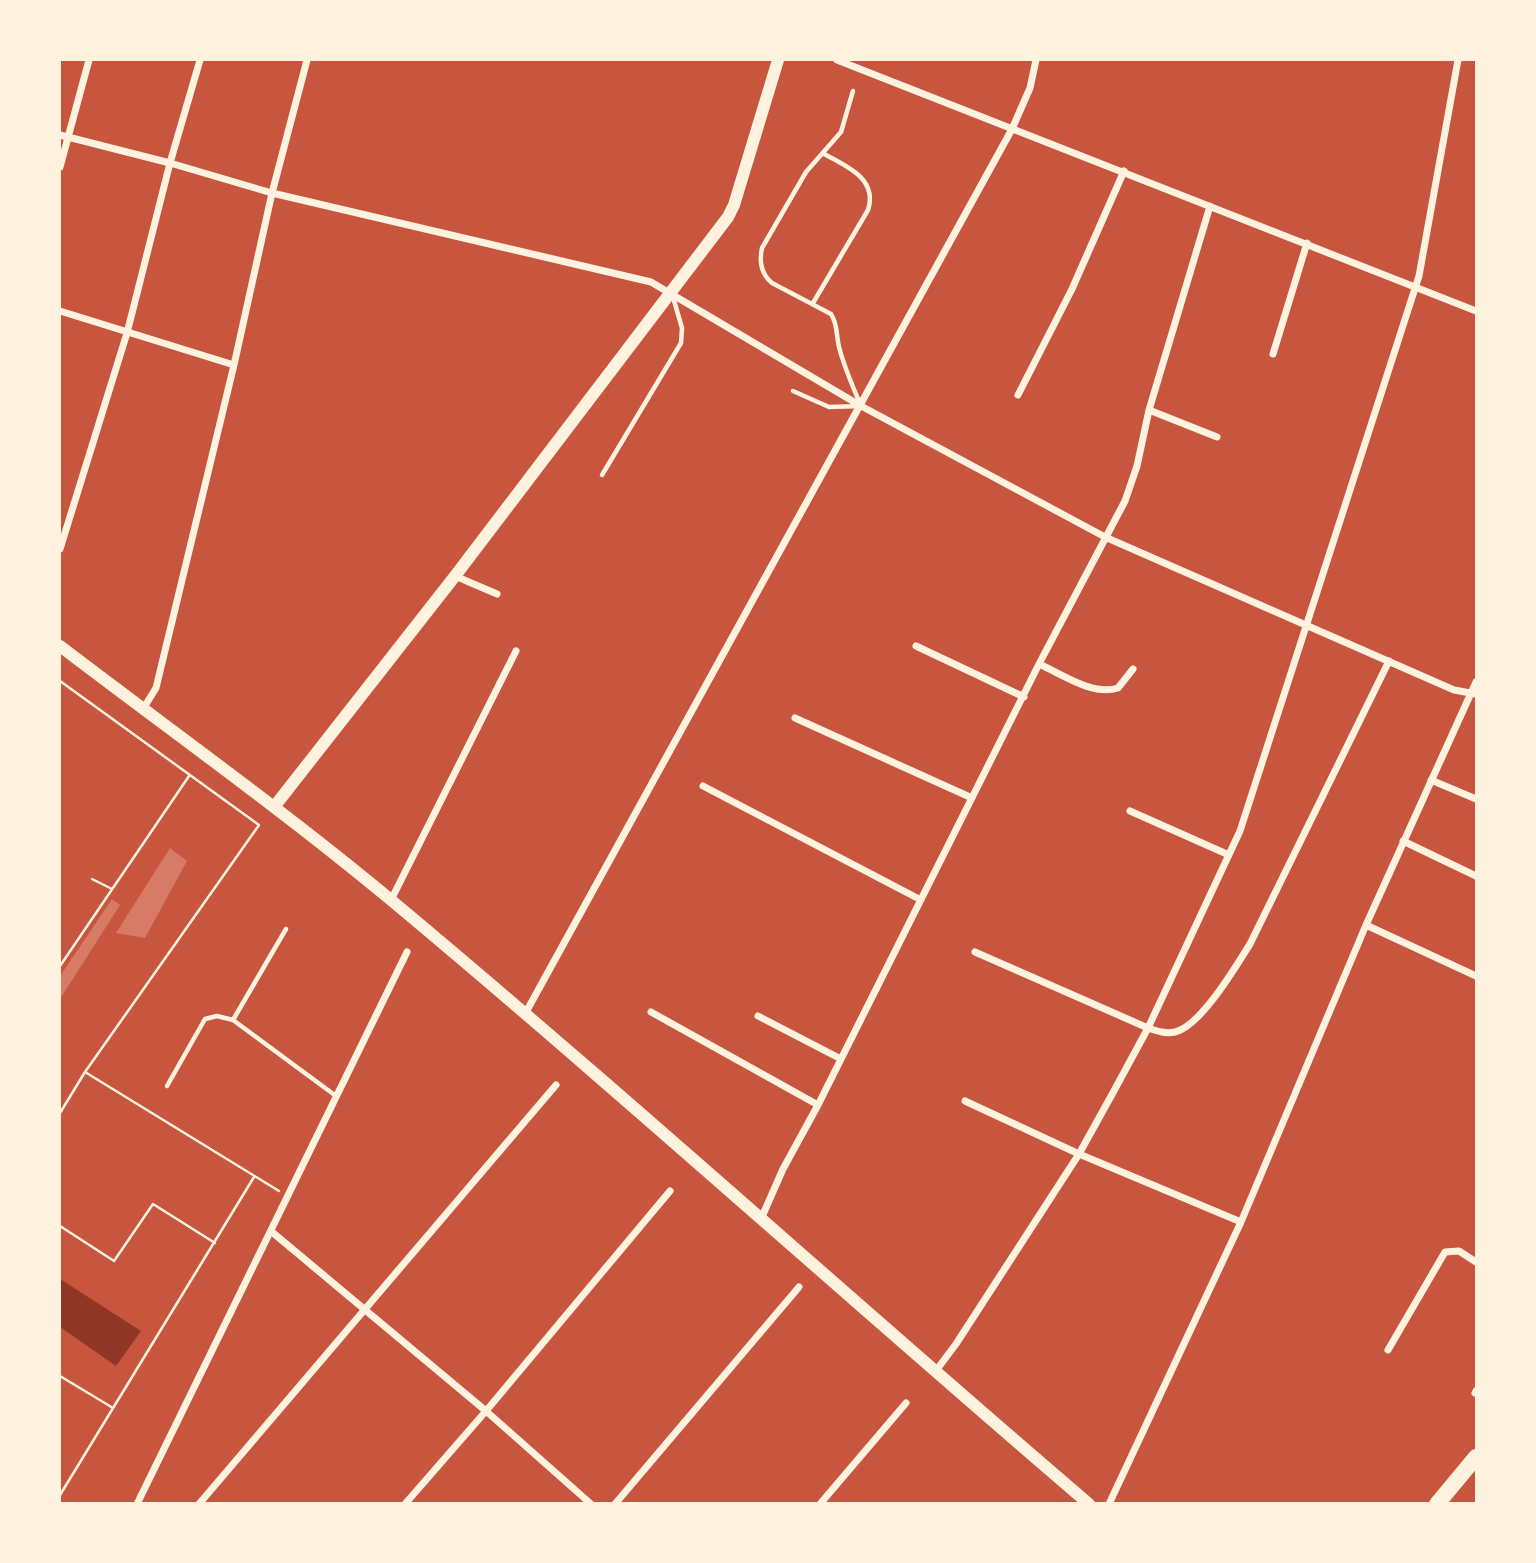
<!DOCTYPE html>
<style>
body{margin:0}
#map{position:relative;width:1536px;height:1563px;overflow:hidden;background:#c8553d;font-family:"Playfair Display",serif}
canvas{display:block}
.frame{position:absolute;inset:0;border:61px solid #fff3e0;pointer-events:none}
</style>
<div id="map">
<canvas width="1536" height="1563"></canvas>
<div class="frame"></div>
</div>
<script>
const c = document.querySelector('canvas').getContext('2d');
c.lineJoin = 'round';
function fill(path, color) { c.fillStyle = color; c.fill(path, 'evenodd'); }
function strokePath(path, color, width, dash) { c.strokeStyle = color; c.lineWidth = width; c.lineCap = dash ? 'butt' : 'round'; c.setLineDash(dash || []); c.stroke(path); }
fill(new Path2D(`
 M 60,1279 L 141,1331 L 116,1366 L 60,1327 Z`), '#8f3625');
fill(new Path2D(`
 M 170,848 L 187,861 L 145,938 L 116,933 Z
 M 112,899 L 120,905 L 60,999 L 60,976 Z`), '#d67c66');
strokePath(new Path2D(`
 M 60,681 L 259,825 L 85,1072 L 60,1113
 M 92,879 L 112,889
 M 60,966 L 189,776
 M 85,1072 L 279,1191
 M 60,1226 L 114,1261 L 153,1204 L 215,1243
 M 60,1376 L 113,1408
 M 60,1495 L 254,1177`), '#fff3e0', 2.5);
strokePath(new Path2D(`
 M 813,303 L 868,210 C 878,179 847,166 824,154
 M 793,391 L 829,407 L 861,406 C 853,387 844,367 839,347 C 836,335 838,325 831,314 L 772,283 C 761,274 759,262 762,248 L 806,172 L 841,132 L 853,91
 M 602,475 L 681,343 L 682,328 L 673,297
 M 233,1020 L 286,929
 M 167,1086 L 205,1019 L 217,1016 L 233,1020 L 336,1096`), '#fff3e0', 4.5);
strokePath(new Path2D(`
 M 837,60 L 1476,311
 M 60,135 L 170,163 L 272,193 L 651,282 L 861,406 L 1105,537 L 1454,690 L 1476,694
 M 60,167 L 89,60
 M 60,311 L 234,365
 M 1273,354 L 1307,243
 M 1018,395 L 1072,289 L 1124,171
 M 1149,410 L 1217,437
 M 60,549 L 127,333 L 170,163 L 200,60
 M 455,576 L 497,594
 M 916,646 L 1024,697
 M 1039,664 C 1062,674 1092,696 1118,688 L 1133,669
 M 143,709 L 156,688 L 234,365 L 272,193 L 307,60
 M 795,718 L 972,798
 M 1431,780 L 1476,799
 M 703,786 L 921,900
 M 1130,811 L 1229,855
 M 1403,841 L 1476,876
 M 391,900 L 516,651
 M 1366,925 L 1476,976
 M 975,952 L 1148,1028 C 1157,1031 1165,1034 1175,1032 C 1201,1026 1236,966 1250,944 L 1389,661
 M 651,1012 L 818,1105
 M 525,1014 L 1012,129 L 1030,88 L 1036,60
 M 758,1016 L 841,1059
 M 965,1101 L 1079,1154 L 1241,1222
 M 761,1219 L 783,1169 L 818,1105 L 1039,664 L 1125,501 L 1137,466 L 1149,410 L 1210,206
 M 272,1232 L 486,1411 L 591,1504
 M 1388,1350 L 1445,1252 L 1459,1251 L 1476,1262
 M 935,1372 L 956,1344 L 1079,1154 L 1115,1089 L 1148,1028 L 1240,831 L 1419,276 L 1458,60
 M 1475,1393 L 1476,1391
 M 137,1504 L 407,952
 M 199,1504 L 556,1085
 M 405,1504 L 486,1411 L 670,1191
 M 615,1504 L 799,1287
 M 820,1504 L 906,1403
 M 1109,1504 L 1241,1222 L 1366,925 L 1476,682`), '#fff3e0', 7);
strokePath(new Path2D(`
 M 60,646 C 170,730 284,811 391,900 C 627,1097 855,1304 1089,1504
 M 274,807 L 455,576 L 728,217 L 734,205 L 778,60`), '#fff3e0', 12);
strokePath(new Path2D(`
 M 1437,1504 L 1476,1457`), '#fff3e0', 16);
</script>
